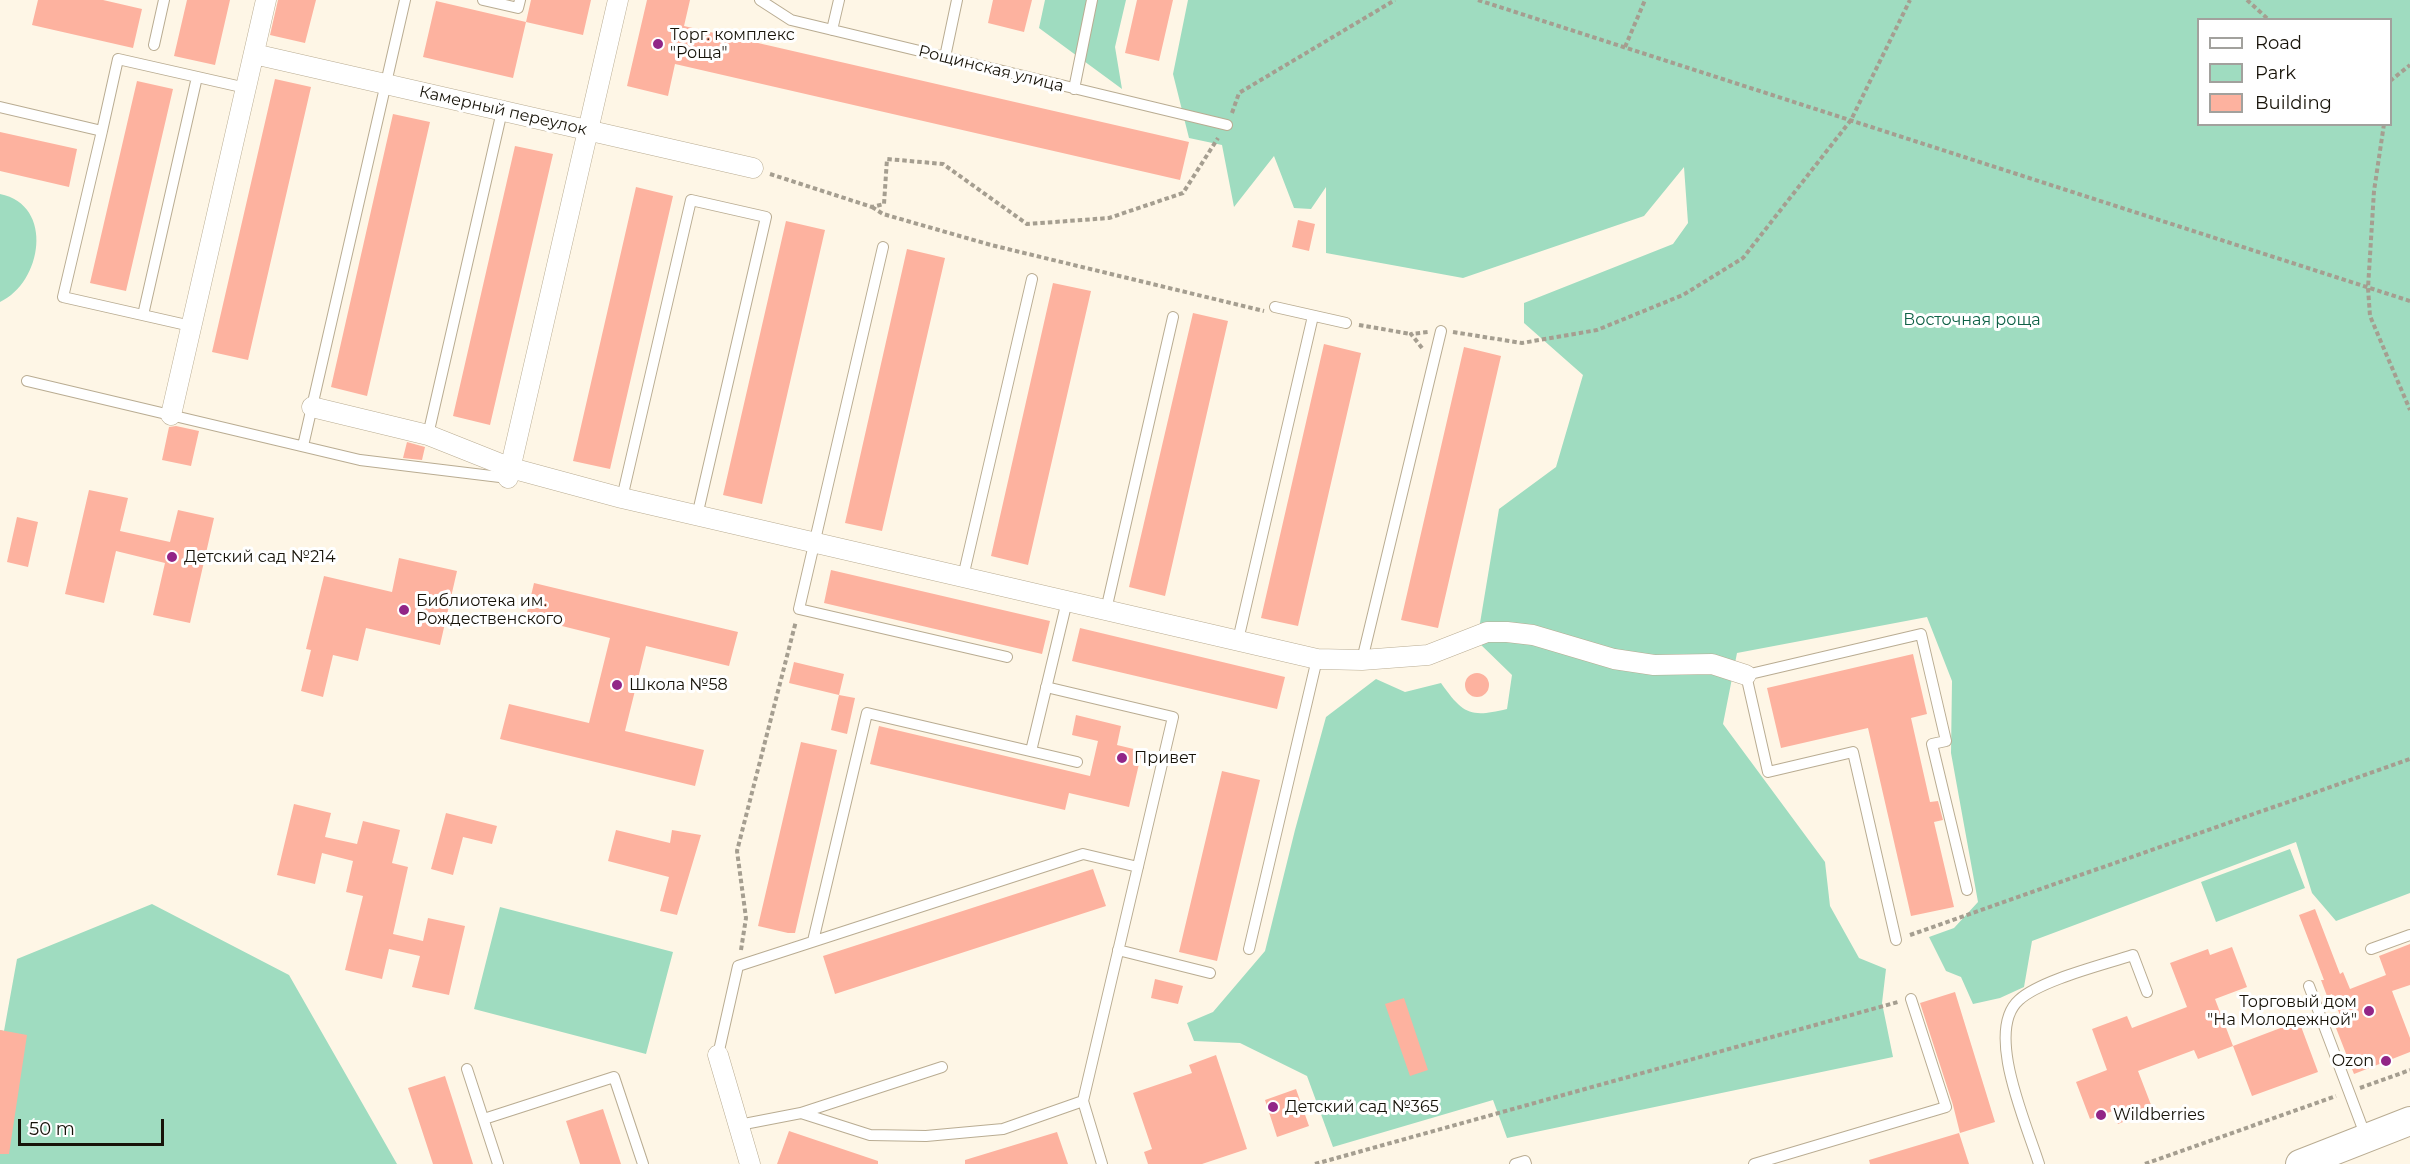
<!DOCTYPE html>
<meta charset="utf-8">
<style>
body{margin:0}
#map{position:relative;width:2410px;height:1164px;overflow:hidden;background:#fef6e6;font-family:Montserrat,sans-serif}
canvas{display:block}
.legend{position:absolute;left:2197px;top:18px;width:195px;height:108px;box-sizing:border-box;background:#fff;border:2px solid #a2a19d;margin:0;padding:8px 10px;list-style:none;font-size:18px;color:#171309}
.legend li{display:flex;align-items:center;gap:12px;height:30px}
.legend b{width:30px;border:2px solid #a2a19d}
.scale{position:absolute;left:18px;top:1119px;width:146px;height:27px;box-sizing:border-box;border:3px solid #171309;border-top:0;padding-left:8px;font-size:18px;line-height:21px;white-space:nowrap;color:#171309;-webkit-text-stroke:4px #fff;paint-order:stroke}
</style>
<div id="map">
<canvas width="2410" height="1164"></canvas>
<ul class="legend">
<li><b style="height:8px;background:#fff"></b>Road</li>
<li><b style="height:16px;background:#9fdcc0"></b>Park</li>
<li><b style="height:16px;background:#fdb29f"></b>Building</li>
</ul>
<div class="scale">50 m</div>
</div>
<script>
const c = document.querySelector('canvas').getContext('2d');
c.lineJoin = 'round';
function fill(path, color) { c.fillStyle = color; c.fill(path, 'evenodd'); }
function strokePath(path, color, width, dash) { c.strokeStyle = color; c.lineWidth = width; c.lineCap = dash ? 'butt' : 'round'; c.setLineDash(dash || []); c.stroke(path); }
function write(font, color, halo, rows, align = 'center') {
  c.font = font + ' Montserrat,sans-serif'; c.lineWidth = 6; c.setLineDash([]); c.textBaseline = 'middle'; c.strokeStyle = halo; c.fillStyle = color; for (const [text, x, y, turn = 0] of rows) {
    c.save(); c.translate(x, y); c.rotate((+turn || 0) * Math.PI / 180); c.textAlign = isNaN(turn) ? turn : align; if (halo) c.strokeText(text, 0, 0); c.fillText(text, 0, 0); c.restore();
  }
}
fill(new Path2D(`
 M 1045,0 L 1126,0 L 1115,47 L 1122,89 L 1039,28 Z
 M 1188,0 L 2410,0 L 2410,893 L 2336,921 L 2312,893 L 2296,842 L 2032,941 L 2024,987 L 2000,998 L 1973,1004 L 1961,977 L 1946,971 L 1929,937 L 1954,928 L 1978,902 L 1951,753 L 1952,681 L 1927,617 L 1737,653 L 1723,724 L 1825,862 L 1830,906 L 1859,958 L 1886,969 L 1882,1003 L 1893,1057 L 1507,1138 L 1493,1100 L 1333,1147 L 1307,1076 L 1240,1043 L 1194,1041 L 1187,1023 L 1213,1012 L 1265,951 L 1295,830 L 1326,717 L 1376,679 L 1405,692 L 1441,683 C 1463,714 1470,718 1507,709 L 1512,675 L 1477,641 L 1499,509 L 1556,467 L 1583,375 L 1524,323 L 1524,303 L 1673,244 L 1688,223 L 1684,167 L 1644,216 L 1463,278 L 1326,253 L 1326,187 L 1311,209 L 1294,208 L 1274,156 L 1234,207 L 1222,145 L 1189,138 L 1173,74 ZM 2198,20 L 2390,20 L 2390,124 L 2198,124 Z
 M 0,194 C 55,205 42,283 0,302 Z
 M 2290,849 L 2305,888 L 2216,922 L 2201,882 Z
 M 152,904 L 289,975 L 397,1164 L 0,1164 L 0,1030 L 4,1031 L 17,959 Z
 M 500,907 L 673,952 L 646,1054 L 474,1009 Z`), '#9fdcc0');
fill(new Path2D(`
 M 38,0 L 103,0 L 142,9 L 133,48 L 32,25 Z
 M 187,0 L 230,0 L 215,65 L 174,56 Z
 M 278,0 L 316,0 L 305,43 L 270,35 Z
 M 531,0 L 591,0 L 583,35 L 526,22 Z
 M 647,0 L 690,0 L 684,26 L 1189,142 L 1180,180 L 675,64 L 668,96 L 627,86 Z
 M 993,0 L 1032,0 L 1024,32 L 988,23 Z
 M 1137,0 L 1173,0 L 1159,61 L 1125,53 Z
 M 436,1 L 526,22 L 513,78 L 423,57 Z
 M 275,79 L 311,87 L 248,360 L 212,352 Z
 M 137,81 L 173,89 L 126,291 L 90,283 Z
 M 393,114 L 430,122 L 367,396 L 331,387 Z
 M 0,132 L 77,149 L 69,187 L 0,171 Z
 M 515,146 L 553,154 L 490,425 L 453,416 Z
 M 636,187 L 673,196 L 610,469 L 573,461 Z
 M 1298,220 L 1315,224 L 1309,251 L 1292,247 Z
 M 786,221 L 825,230 L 762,504 L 723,495 Z
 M 907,249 L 945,258 L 882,531 L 845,523 Z
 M 1053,283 L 1091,291 L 1028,565 L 991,556 Z
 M 1193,313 L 1228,321 L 1165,596 L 1129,587 Z
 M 1324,344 L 1361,353 L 1298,626 L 1261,618 Z
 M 1464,347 L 1501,356 L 1438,628 L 1401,620 Z
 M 176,426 L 199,431 L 191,466 L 162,460 L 169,427 Z
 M 407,442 L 425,447 L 422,460 L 403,458 Z
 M 89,490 L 128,498 L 120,531 L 170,542 L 178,510 L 214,518 L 190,623 L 153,615 L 165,563 L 116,551 L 104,603 L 65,594 Z
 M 17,517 L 38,522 L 28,567 L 7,562 Z
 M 399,558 L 457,571 L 440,645 L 366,628 L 358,661 L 333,655 L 323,697 L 301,691 L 311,650 L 306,649 L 324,576 L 392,592 Z
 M 831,570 L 1050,621 L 1042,654 L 824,603 Z
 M 534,583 L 738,632 L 729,666 L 646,646 L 625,731 L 704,750 L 695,786 L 500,739 L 509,704 L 589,723 L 610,638 L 526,617 Z
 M 1080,628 L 1285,677 L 1277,709 L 1072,661 Z
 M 1913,654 L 1927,714 L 1911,718 L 1930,802 L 1938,801 L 1943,820 L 1934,822 L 1954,907 L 1911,916 L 1868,728 L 1781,748 L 1767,688 Z
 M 794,662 L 844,674 L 839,695 L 789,683 Z
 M1465 685a12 12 0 1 1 24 0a12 12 0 1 1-24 0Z
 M 839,695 L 855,698 L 847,734 L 831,730 Z
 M 1076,715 L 1121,726 L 1117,745 L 1142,751 L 1129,807 L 1069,793 L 1065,810 L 870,764 L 879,726 L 1090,776 L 1098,741 L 1072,735 Z
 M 801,742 L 837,750 L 795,933 L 788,933 L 758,926 Z
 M 1222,771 L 1260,780 L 1217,961 L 1179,952 Z
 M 294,804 L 331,813 L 325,837 L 357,844 L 363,821 L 400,830 L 392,863 L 408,867 L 393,934 L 423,941 L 428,918 L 465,926 L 449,995 L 412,987 L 420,956 L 389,949 L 382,979 L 345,970 L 363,896 L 346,892 L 353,861 L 322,853 L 315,884 L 277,875 Z
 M 446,813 L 497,826 L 492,844 L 463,837 L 453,875 L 431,869 Z
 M 616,830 L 670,843 L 672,830 L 701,835 L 677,915 L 660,911 L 669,877 L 608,861 Z
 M 1093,869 L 1106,906 L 835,994 L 823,956 Z
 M 2315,909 L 2340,974 L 2343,972 L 2350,989 L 2386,975 L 2379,956 L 2410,944 L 2410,985 L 2392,991 L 2410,1038 L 2410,1052 L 2354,1074 L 2336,1028 L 2344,1026 L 2332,994 L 2327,996 L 2321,980 L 2324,980 L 2299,915 Z
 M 2232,947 L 2247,987 L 2215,999 L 2233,1046 L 2198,1059 L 2194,1050 L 2138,1071 L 2153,1110 L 2118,1124 L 2113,1111 L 2090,1119 L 2076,1082 L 2107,1070 L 2092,1029 L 2127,1016 L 2132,1028 L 2187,1007 L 2170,963 L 2208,949 L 2210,955 Z
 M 1155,979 L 1183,986 L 1178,1004 L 1151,998 Z
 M 1955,992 L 1995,1122 L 1960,1133 L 1953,1105 L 1920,1003 Z
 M 1404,998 L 1428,1070 L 1410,1076 L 1385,1004 Z
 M 2299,1021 L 2318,1072 L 2252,1096 L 2233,1046 Z
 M 0,1030 L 27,1035 L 9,1154 L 0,1154 Z
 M 1216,1055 L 1247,1149 L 1202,1164 L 1148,1164 L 1144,1152 L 1152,1149 L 1133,1093 L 1192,1073 L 1189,1065 Z
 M 445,1076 L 455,1107 L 473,1164 L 433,1164 L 408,1088 Z
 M 1296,1089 L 1309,1126 L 1277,1137 L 1265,1100 Z
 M 603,1109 L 621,1164 L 580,1164 L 566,1121 Z
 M 789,1131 L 878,1161 L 878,1164 L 777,1164 Z
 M 1057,1132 L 1068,1164 L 965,1164 L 965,1160 Z
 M 1959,1133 L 1969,1164 L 1870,1164 L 1869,1160 Z`), '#fdb29f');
const service = new Path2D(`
 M 483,0 L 518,8 L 520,0
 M 760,0 L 791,20 L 1227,125
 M 832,30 L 839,0
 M 154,45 L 164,0
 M 945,57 L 957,0
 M 1074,89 L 1092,0
 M 0,107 L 102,131 L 118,59 L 246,88
 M 102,131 L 63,297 L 191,326
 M 883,247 L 799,609 L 1007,657
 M 1275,307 L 1346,323
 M 143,315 L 197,77
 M 27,381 L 360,460 L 508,478
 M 428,435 L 502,111
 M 303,446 L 405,0
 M 622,498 L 691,200 L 766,217 L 697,516
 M 963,577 L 1032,279
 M 1106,610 L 1173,317
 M 1238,640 L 1313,316
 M 1362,660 L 1441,331
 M 1046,687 L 1173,717 L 1083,1101 L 1102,1164
 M 1031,751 L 1067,601
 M 1896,940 L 1853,752 L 1768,772 L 1746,675 L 1921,634 L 1946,741 L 1932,744 L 1967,890
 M 813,941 L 867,713 L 1077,762
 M 1249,949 L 1317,659
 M 2371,949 L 2410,935
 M 1118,950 L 1210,973
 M 2309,986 L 2366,1137
 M 718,1055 L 738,966 L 1083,854 L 1138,867
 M 467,1069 L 498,1164
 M 801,1113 L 942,1067
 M 484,1119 L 614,1077 L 643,1164
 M 739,1125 L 801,1113 L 870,1135 L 926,1136 L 1003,1129 L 1083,1101
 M 1515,1164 L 1525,1161 L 1526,1164
 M 1754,1164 L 1946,1107 L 1911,999
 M 2039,1164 C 2027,1125 1984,1031 2019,1000 C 2041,980 2103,965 2133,955 L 2147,992`);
const minor = new Path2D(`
 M 254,54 L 753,168
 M 312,407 L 428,435 L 511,468 L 622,498 L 1317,659 L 1362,660 L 1428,655 L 1487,632 L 1507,632 L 1533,635 L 1614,659 L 1654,665 L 1712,664 L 1746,675
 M 171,415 L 266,0
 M 508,478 L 618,0
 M 718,1055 L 750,1164`);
const secondary = new Path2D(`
 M 2300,1164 L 2410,1121`);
strokePath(service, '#b9ac92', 12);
strokePath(minor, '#b9ac92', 21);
strokePath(secondary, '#b9ac92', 30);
strokePath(new Path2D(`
 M 1478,0 L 2410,301
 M 2247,0 L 2269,20
 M 1625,47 L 1645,0
 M 2390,81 L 2410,65
 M 1232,113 L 1239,93 L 1395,0
 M 2384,124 L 2374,191 L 2368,288 L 2370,316 L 2410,410
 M 770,174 L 872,207 L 884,204 L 887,159 L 943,164 L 1027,224 L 1109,218 L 1183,193 L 1218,138
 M 872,207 L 883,214 L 991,245 L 1264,311
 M 1359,325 L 1411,334
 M 1453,332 L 1522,343 L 1597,330 L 1683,295 L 1743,258 L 1851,120 L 1910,0
 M 1422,348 L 1411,334 L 1428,332
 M 1910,935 L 2410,759
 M 741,950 L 746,918 L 737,851 L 796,621
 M 2360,1088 L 2410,1070
 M 1315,1164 L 1898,1002
 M 2145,1164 L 2336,1096`), '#a59e90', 4, [4.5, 3]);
strokePath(service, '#fff', 10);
strokePath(minor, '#fff', 20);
strokePath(secondary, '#fff', 28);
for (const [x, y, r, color] of [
 [658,44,6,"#922587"],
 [172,557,6,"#922587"],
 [404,610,6,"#922587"],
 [617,685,6,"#922587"],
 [1122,758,6,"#922587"],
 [2369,1011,6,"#922587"],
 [2386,1061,6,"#922587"],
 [1273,1107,6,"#922587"],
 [2101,1115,6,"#922587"]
]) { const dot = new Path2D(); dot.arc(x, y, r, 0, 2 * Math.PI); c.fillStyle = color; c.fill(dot); strokePath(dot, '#fff', 2); }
write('16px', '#171309', '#fff', [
 ["Торг. комплекс",670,35],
 ["\"Роща\"",670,53],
 ["Детский сад №214",184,557],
 ["Библиотека им.",416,601],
 ["Рождественского",416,619],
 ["Школа №58",629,685],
 ["Привет",1134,758],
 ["Торговый дом",2357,1002,"right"],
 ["\"На Молодежной\"",2357,1020,"right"],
 ["Ozon",2374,1061,"right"],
 ["Детский сад №365",1285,1107],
 ["Wildberries",2113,1115]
], 'left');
write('16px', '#171309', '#fff', [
 ["Рощинская улица",991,69,14],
 ["Камерный переулок",503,111,13]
]);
write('16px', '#0e6146', '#fff', [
 ["Восточная роща",1972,320]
]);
</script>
